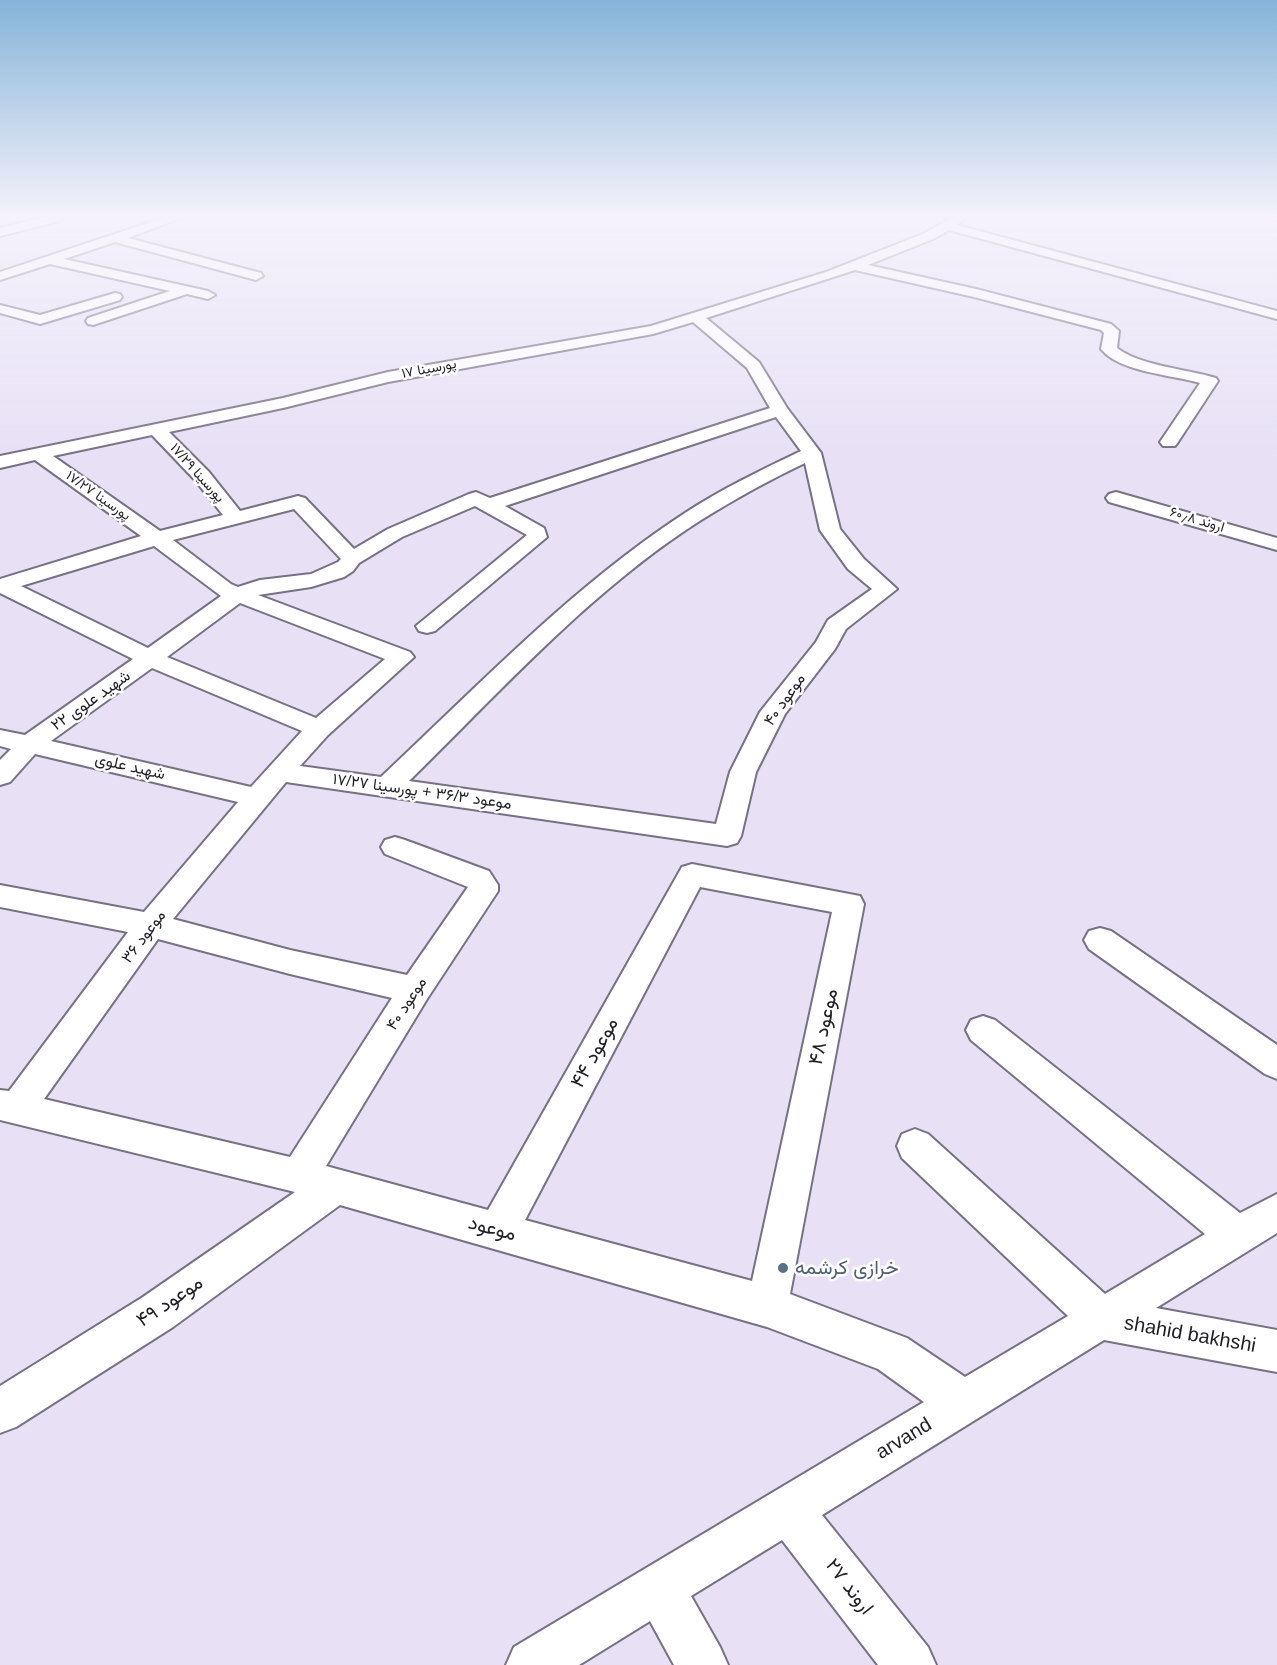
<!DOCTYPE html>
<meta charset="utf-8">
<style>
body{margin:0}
canvas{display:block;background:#e8e1f6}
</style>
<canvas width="1277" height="1665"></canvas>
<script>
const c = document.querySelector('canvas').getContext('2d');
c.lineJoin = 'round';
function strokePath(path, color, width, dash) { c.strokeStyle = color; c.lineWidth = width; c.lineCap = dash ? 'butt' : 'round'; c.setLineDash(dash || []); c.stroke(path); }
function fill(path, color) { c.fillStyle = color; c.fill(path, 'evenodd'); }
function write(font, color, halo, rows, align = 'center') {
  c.font = font + ' Helvetica,Vazirmatn,sans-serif'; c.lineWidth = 5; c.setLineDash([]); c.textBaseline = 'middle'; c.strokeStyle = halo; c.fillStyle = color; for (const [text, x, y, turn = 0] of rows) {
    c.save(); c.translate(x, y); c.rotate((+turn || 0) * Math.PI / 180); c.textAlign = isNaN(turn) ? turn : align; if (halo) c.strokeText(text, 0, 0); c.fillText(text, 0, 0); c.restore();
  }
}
const minor = new Path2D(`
 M 41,218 L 62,218 L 60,221 L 0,236 L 0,228 Z
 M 163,218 L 181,218 L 128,238 L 261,273 L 263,276 L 256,280 L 115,242 L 64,259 L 208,291 L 215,295 L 208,299 L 187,294 L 93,325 L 88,324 L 86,321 L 88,318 L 170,291 L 50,264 L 0,280 L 0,272 Z
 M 951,218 L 966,218 L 957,225 L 1277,311 L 1277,319 L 949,230 L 933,239 L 868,265 L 976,289 L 1111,324 L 1119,331 L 1117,348 C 1140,366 1187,369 1216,378 L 1218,381 L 1178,442 L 1175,446 L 1163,446 L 1160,442 L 1200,383 C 1173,375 1119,372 1101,349 L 1104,333 L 1101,330 L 974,297 L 855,270 L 706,318 L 759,362 L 787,408 L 821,453 L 840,529 L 864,559 L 897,589 L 846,629 L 835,649 L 785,714 L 756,772 L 741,836 L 737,843 L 727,846 L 286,782 L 173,919 L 290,950 L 407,975 L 468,887 L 385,854 L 381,847 L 385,840 L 395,837 L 405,840 L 489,871 L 498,885 L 498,891 L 427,999 L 326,1166 L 488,1210 L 682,867 L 692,864 L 860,896 L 864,904 L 790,1294 L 907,1338 L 965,1377 L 1068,1316 L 902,1158 L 897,1146 L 902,1134 L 915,1129 L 928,1134 L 1105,1294 L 1205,1234 L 971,1040 L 966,1030 L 971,1020 L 983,1016 L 995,1020 L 1240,1213 L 1277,1194 L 1277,1233 L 1156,1308 L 1277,1330 L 1277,1372 L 1104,1340 L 822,1515 L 928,1647 L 936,1665 L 878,1665 L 782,1540 L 691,1596 L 720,1647 L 728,1665 L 674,1665 L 650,1621 L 579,1665 L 506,1665 L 514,1647 L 924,1402 L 878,1369 L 767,1327 L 340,1205 L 173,1327 L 16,1427 L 0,1433 L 0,1386 L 143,1297 L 295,1192 L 0,1120 L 0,1090 L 9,1091 L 128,932 L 0,907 L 0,885 L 144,912 L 238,802 L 35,754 L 10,782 L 0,785 L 0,760 L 11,749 L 0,746 L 0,730 L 25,735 L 133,659 L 0,593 L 0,579 L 141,536 L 35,460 L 0,468 L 0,456 L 283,398 L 388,372 L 651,326 L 826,272 L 925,233 ZM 693,322 L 747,368 L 770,408 L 490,498 L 476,492 L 469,494 L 388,529 L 354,549 L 305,498 L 298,496 L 240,511 L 209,472 L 169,432 L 283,408 L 388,382 L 653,334 ZM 776,417 L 801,451 C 761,470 722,489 685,513 C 573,586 478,686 381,777 L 300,766 L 328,735 L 414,657 L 410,652 L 258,595 L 311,587 L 344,577 L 353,571 L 359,563 L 402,537 L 475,506 L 527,535 L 416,626 L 419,631 L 427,633 L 435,631 L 547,537 L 544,528 L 505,506 ZM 152,435 L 195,480 L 223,515 L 160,531 L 53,456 ZM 805,463 L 820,530 L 848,569 L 872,589 L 828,620 L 816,642 L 760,712 L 730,772 L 716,824 L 409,781 C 501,691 591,590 701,520 C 735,499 769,480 805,463 ZM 294,509 L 341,559 L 338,562 L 311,574 L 260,580 L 238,587 L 231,584 L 173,540 ZM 154,546 L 221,596 L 148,648 L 21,586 ZM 240,603 L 385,659 L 316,718 L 167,657 ZM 152,668 L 302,731 L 251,787 L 51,741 ZM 700,887 L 832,912 L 752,1281 L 525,1220 ZM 158,939 L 290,974 L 392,998 L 290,1157 L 44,1099 Z
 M 115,293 L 120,294 L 122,297 L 120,300 L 40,324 L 0,313 L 0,305 L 40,315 Z
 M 1116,492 L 1277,538 L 1277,550 L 1109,502 L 1106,498 L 1109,494 Z
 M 1100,928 L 1111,931 L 1277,1045 L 1277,1079 L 1265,1074 L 1089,949 L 1084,940 L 1089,931 Z`);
strokePath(minor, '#777183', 4);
fill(minor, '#fff');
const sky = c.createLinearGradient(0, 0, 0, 451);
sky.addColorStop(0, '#85b4d8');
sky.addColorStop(0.48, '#f5f2fb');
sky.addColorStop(1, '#f5f2fb00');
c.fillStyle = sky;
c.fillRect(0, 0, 1277, 451);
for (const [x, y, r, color] of [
 [783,1268,6,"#5c6f8a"]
]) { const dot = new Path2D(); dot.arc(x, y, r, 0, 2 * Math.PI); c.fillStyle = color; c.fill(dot); strokePath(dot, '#fff', 2); }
write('14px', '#201e25', '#fff', [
 ["پورسینا ۱۷",429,369,-11],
 ["پورسینا ۱۷/۲۹",197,473,48],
 ["پورسینا ۱۷/۲۷",98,496,35],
 ["اروند ۶۰٫۸",1197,520,17]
]);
write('16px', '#201e25', '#fff', [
 ["موعود ۴۰",785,700,-55],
 ["شهید علوی ۲۲",91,701,-35],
 ["شهید علوی",130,767,13],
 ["موعود ۳۶/۳ + پورسینا ۱۷/۲۷",422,792,8],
 ["موعود ۳۶",144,937,-53],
 ["موعود ۴۰",407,1004,-57]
]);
write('20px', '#201e25', '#fff', [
 ["موعود ۴۸",824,1027,-78],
 ["موعود ۴۴",595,1053,-61],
 ["موعود",492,1229,15],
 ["موعود ۴۹",170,1302,-34],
 ["shahid bakhshi",1190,1335,10],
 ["arvand",904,1439,-31],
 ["اروند ۲۷",849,1587,52]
]);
write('20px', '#4e5e75', '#fff', [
 ["خرازی کرشمه",795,1268]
], 'left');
</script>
